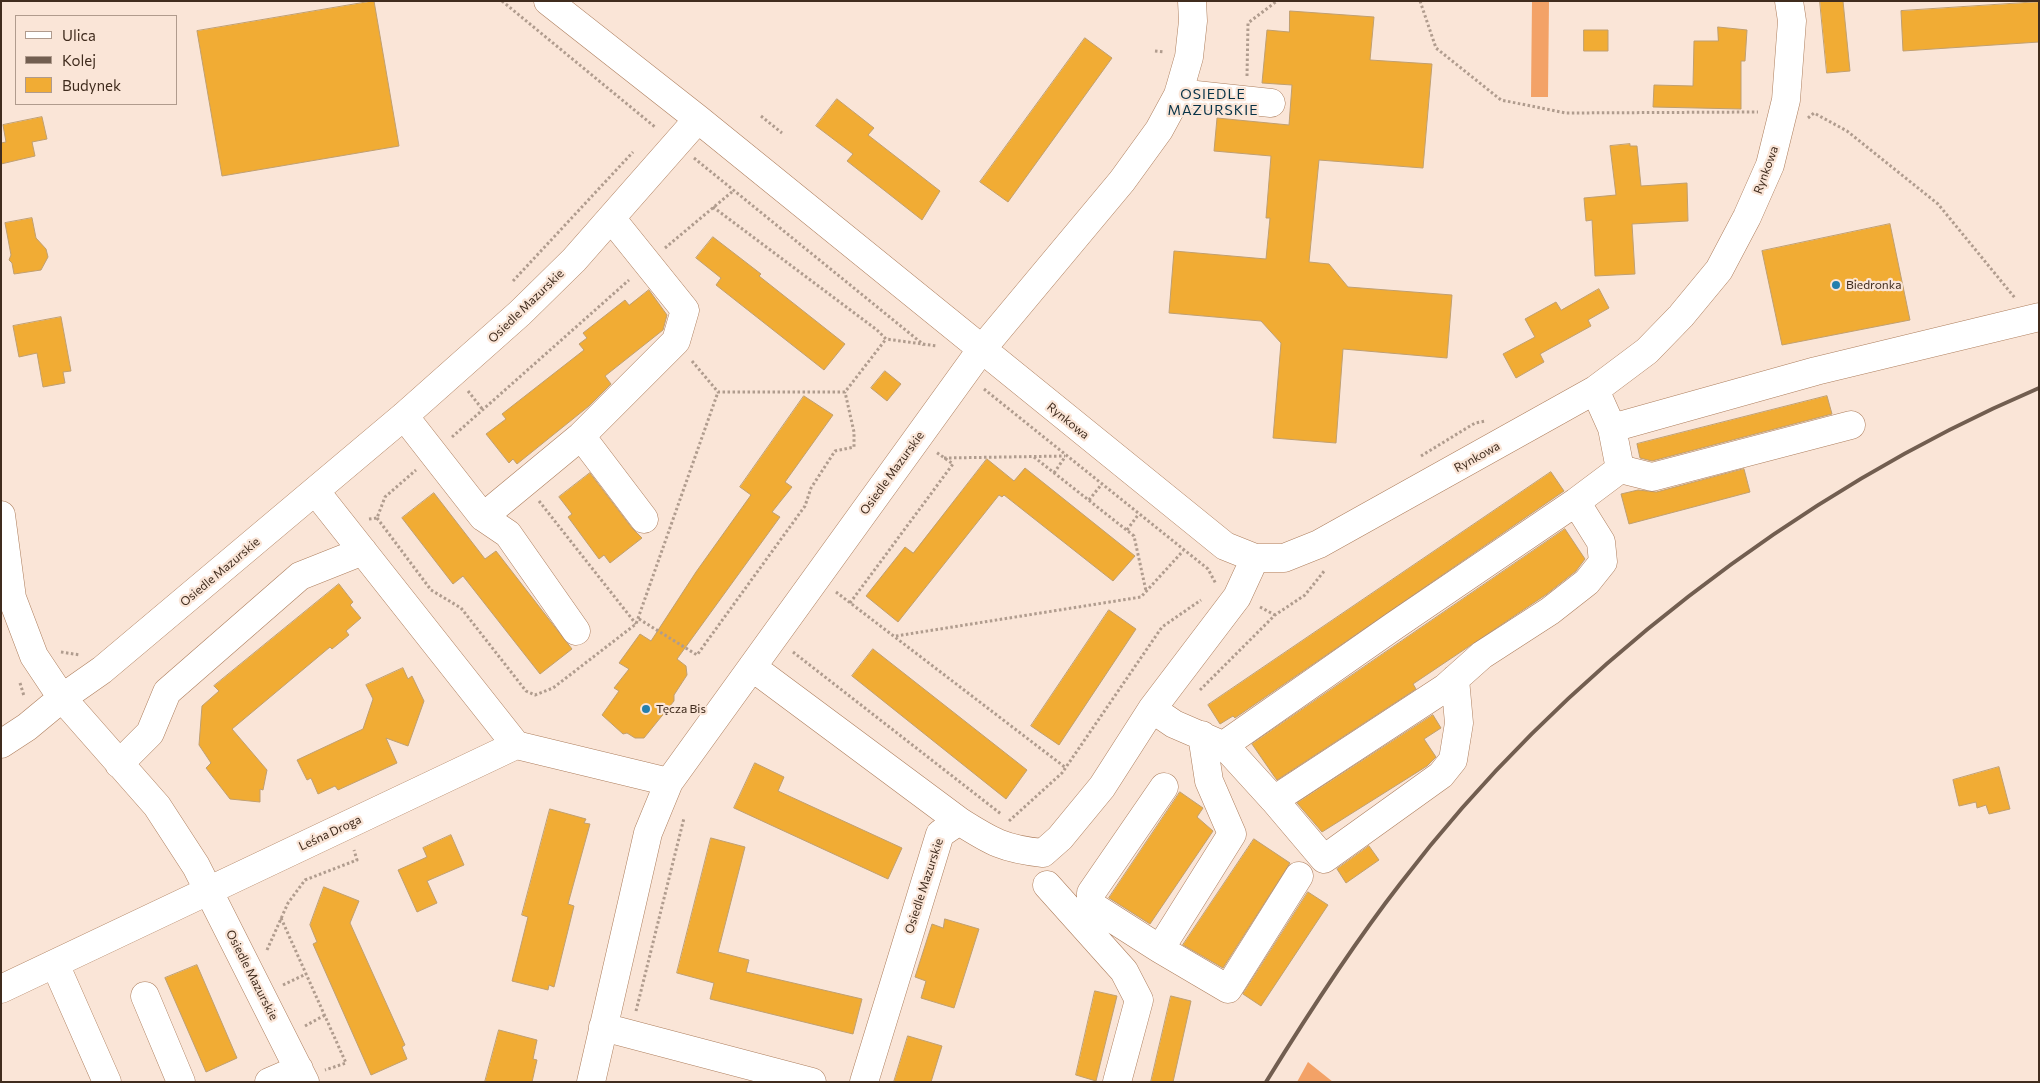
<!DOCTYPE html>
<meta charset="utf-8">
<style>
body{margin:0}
#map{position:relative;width:2040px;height:1083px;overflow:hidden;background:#fae5d7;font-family:Commissioner,sans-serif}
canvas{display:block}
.frame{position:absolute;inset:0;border:2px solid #402c1e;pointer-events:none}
.legend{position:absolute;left:15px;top:15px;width:162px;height:90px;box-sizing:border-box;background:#fae5d7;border:1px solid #b09b8d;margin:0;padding:6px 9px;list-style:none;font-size:15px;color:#402c1e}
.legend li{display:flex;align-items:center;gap:10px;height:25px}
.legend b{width:25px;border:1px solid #b09b8d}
</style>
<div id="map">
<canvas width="2040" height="1083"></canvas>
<div class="frame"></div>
<ul class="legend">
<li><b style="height:6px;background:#fff"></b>Ulica</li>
<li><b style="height:6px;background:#725e50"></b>Kolej</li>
<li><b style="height:14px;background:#f1ac34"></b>Budynek</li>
</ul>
</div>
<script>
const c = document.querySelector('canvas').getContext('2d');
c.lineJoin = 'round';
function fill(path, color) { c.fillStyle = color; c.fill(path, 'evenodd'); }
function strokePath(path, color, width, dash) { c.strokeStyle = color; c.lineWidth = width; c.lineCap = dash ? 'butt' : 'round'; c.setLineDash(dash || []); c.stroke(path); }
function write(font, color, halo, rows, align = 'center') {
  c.font = font + ' Commissioner,sans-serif'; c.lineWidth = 4.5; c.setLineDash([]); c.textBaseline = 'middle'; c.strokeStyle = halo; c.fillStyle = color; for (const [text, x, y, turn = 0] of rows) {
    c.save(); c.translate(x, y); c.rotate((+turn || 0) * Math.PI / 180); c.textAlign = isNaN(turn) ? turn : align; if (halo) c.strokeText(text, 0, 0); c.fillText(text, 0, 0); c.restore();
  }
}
fill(new Path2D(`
 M 1532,1 L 1549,1 L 1548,97 L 1531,97 Z
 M 1308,1062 L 1333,1082 L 1297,1082 Z`), '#f3a267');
const building = new Path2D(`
 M 374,1 L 399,146 L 222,176 L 197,31 Z
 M 1820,1 L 1843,1 L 1850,71 L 1827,73 Z
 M 2039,2 L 2039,42 L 1903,51 L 1901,11 Z
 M 1290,11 L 1374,17 L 1370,60 L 1432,64 L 1423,168 L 1319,160 L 1309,262 L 1329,264 L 1348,287 L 1452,295 L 1447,358 L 1343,349 L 1336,443 L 1273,438 L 1281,343 L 1261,321 L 1169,313 L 1174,251 L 1266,259 L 1270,218 L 1266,218 L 1271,156 L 1214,151 L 1217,118 L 1289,125 L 1292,85 L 1262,83 L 1267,30 L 1289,32 Z
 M 1718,27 L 1747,30 L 1745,61 L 1741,61 L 1741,109 L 1653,107 L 1654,85 L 1693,86 L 1694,41 L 1718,41 Z
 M 1584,30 L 1608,30 L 1608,51 L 1584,51 Z
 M 1085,38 L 1112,58 L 1008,202 L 980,182 Z
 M 837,99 L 874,128 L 868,135 L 940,191 L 922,220 L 847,161 L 853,154 L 816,126 Z
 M 42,117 L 47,139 L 32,142 L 35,156 L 1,164 L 1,143 L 6,142 L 3,125 Z
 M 1630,144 L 1630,146 L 1637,146 L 1641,186 L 1687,183 L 1688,221 L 1632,224 L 1635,274 L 1595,276 L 1592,220 L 1586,221 L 1584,198 L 1616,195 L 1610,146 Z
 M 32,218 L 36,238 L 46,249 L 48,257 L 41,270 L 14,274 L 12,263 L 9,260 L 11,255 L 5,223 Z
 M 1890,224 L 1910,320 L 1782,345 L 1762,251 Z
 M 713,237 L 761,274 L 759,276 L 845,344 L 824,370 L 716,285 L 721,278 L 696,258 Z
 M 1599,289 L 1609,308 L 1588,320 L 1591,326 L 1540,354 L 1544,362 L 1516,378 L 1503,354 L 1535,337 L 1525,319 L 1556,302 L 1561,310 Z
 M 649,290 L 667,315 L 663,330 L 605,376 L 611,384 L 589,406 L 517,464 L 513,459 L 509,463 L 486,434 L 506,419 L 502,414 L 584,350 L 579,344 L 587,338 L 583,333 L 625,300 L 629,305 Z
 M 61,317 L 71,371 L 63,372 L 65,383 L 43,387 L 37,353 L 19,357 L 13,326 Z
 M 885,371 L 901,384 L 887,401 L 871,388 Z
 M 804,396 L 833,415 L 785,482 L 792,487 L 772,512 L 780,517 L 677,659 L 686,666 L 687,675 L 674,695 L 674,701 L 644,738 L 635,738 L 627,733 L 623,734 L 602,715 L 619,691 L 614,688 L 629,669 L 619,663 L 640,634 L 651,641 L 696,572 L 751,495 L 740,487 Z
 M 1827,396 L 1832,414 L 1652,461 L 1640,458 L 1637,444 Z
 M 987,459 L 1014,481 L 1025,468 L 1135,556 L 1113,581 L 1004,495 L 1002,497 L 999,495 L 898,622 L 866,596 L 905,547 L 913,553 Z
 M 1744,469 L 1750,492 L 1629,524 L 1621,494 L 1638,490 L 1656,492 Z
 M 1551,472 L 1564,491 L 1235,718 L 1233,716 L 1220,724 L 1208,705 Z
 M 590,473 L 632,528 L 642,538 L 610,563 L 604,555 L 599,559 L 568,517 L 572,514 L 559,497 Z
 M 434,493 L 485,559 L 496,551 L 572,649 L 540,674 L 463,576 L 453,584 L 402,518 Z
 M 1565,529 L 1585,559 L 1576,571 L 1547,594 L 1413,684 L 1416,689 L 1277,780 L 1274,776 L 1252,744 Z
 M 339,584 L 353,602 L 350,605 L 361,618 L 346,631 L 349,635 L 332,649 L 330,647 L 232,729 L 267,770 L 263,790 L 260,789 L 260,802 L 230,799 L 206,768 L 211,763 L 199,745 L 202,706 L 219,691 L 214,686 Z
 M 1109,610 L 1136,629 L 1059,745 L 1031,726 Z
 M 873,649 L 1027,770 L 1006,799 L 852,676 Z
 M 403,668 L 408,679 L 412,676 L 424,701 L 408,746 L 386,738 L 397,763 L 338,790 L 335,786 L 318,794 L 311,778 L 307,780 L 297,760 L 363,729 L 373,699 L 366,685 Z
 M 1433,715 L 1441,728 L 1424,739 L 1436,757 L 1427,766 L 1322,832 L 1297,803 Z
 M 755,763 L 784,777 L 778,791 L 902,848 L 888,879 L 734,808 Z
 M 1999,767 L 2010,809 L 1989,814 L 1986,805 L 1977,808 L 1976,802 L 1959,806 L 1953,780 Z
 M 1180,792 L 1203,808 L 1197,817 L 1213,831 L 1150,924 L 1109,898 Z
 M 550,809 L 586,819 L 584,823 L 590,824 L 568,904 L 574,906 L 554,987 L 549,985 L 548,990 L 512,981 L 528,917 L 522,915 Z
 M 451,835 L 464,865 L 427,881 L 437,903 L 417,912 L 398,870 L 427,857 L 423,848 Z
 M 711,838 L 745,847 L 718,952 L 749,960 L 746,972 L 862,999 L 853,1034 L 710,999 L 714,983 L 677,973 Z
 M 1254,839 L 1290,863 L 1223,968 L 1183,945 Z
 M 1369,846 L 1379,860 L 1346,883 L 1337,869 Z
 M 324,887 L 359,901 L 350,923 L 405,1045 L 402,1047 L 407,1059 L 371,1075 L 313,944 L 317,942 L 310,925 Z
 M 1308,892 L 1328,905 L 1261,1006 L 1243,994 Z
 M 945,919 L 979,929 L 954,1008 L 921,998 L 926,981 L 915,977 L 932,924 L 943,928 Z
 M 197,965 L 237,1058 L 206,1072 L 165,978 Z
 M 1095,991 L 1117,996 L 1096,1081 L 1076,1075 Z
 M 1171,996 L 1191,1001 L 1173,1082 L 1151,1082 Z
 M 499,1030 L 537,1040 L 533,1059 L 537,1060 L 532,1082 L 485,1082 Z
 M 908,1036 L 942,1046 L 931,1082 L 894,1082 Z`);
fill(building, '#f1ac34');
strokePath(building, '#c09f70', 1);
const minor = new Path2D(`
 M 548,1 L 698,119 L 1225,546 L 1255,558 L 1284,558 L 1319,544 L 1595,390 L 1647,351 L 1681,316 L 1719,270 L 1747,217 L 1770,165 L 1786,100 L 1792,21 L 1789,1
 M 1179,91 L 1196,95 L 1271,103
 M 1595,390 L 1612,428 L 1620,469 L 1652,477 L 1851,425
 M 404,416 L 483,517 L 581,436 L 676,341 L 685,310 L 611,218
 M 1612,428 L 1816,371 L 2039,317
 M 581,436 L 644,519
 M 316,492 L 516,745
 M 1576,502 L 1601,542 L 1603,562 L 1587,582 L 1550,611 L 1482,655 L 1445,688 L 1274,800 L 1224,745 L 1394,626 L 1576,502 L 1620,469
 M 1,515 L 12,598 L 34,656 L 62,698 L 27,727 L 1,744
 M 483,517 L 508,534 L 576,631
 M 752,667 L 959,821
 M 1152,709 L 1174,724 L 1218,743
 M 1202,735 L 1209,781 L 1232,834 L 1160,949 L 1228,989 L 1299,876
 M 119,764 L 150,733 L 167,692 L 300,576 L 363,551
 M 1274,800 L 1324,859 L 1441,775 L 1453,760 L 1459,723 L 1455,679
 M 1047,885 L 1124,971 L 1139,1000 L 1117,1082
 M 1160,949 L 1091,905 L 1091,893 L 1164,787
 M 55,964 L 107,1082
 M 1,989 L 516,745 L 669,782
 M 145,996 L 181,1082
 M 603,1027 L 812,1082
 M 269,1082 L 299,1069
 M 305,1082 L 196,866 L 157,806 L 62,698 L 102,670 L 404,416 L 520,313 L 574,260 L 698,119
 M 591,1082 L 648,833 L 669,782 L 981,350 L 1122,181 L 1159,130 L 1178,95 L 1189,57 L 1193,21 L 1192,1
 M 864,1082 L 940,834 L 959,821 C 992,842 1004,849 1043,853 L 1060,838 L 1102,787 L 1152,709 L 1237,597 L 1255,558`);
strokePath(minor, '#ad7e5d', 29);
strokePath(new Path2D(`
 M 502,1 L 655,127
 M 1420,1 L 1436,48 L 1501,100 L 1566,113 L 1758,112
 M 1155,51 L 1164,52
 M 1247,76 L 1248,23 L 1277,1
 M 761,116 L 782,133
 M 1808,118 L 1814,113 L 1847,131 L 1938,204 L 2015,298
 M 694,158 L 924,345
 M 713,207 L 877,330 L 886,339 L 937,346
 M 665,248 L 733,191
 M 513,281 L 633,152
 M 692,361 L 718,392 L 845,392 L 886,339
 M 984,389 L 1208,569 L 1216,584
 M 468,391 L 483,410
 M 452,437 L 629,280
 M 1421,456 L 1475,423 L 1485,421
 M 1034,457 L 1134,536 L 1146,591
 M 944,458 L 1065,456
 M 1054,473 L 1065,457
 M 1089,500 L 1101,485
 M 539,501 L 636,624
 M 377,518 L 431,590 L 461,608 L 526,691 L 535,695 L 553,688 L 636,624 L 718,392
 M 369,519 L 377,518 L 385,497 L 416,470
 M 1127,530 L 1138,515
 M 836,592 L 1066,768
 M 850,603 L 953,464 L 936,452
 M 1260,607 L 1275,615
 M 639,619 L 697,655 L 805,506 L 811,488 L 835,451 L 854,447 L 854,432 L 845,392
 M 896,636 L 1141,597 L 1183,551
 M 61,652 L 80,655
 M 793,652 L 1001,814
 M 20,683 L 24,696
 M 1200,690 L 1275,615 L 1305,595 L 1325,570
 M 1009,821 L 1062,773 L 1162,627 L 1201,600
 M 281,918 L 346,1063 L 325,1070
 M 267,950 L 288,903 L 305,880 L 357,860 L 354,850
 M 283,985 L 306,974
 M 636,1011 L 684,818
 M 305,1026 L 325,1015`), '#b09c8e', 3, [2.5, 2.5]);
strokePath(minor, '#fff', 28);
strokePath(new Path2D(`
 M 1266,1082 C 1308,1014 1351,947 1400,884 C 1559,675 1798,491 2039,388`), '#725e50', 4);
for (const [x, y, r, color] of [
 [1836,285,5,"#257fad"],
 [646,709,5,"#257fad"]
]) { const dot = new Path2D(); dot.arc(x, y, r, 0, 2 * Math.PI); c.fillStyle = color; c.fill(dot); strokePath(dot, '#fae5d7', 2); }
write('12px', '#402c1e', '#fae5d7', [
 ["Rynkowa",1766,170,-70],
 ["Osiedle Mazurskie",526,306,-44],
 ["Rynkowa",1068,421,39],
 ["Rynkowa",1477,457,-29],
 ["Osiedle Mazurskie",892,473,-54],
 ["Osiedle Mazurskie",220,572,-40],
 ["Leśna Droga",330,833,-25],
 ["Osiedle Mazurskie",924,886,-72],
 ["Osiedle Mazurskie",252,975,63]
]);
write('12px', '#402c1e', '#fae5d7', [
 ["Biedronka",1846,285],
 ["Tęcza Bis",656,709]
], 'left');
c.letterSpacing = '1px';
write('14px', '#073348', '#fae5d7', [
 ["OSIEDLE",1213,94],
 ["MAZURSKIE",1213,110]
]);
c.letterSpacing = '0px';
</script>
